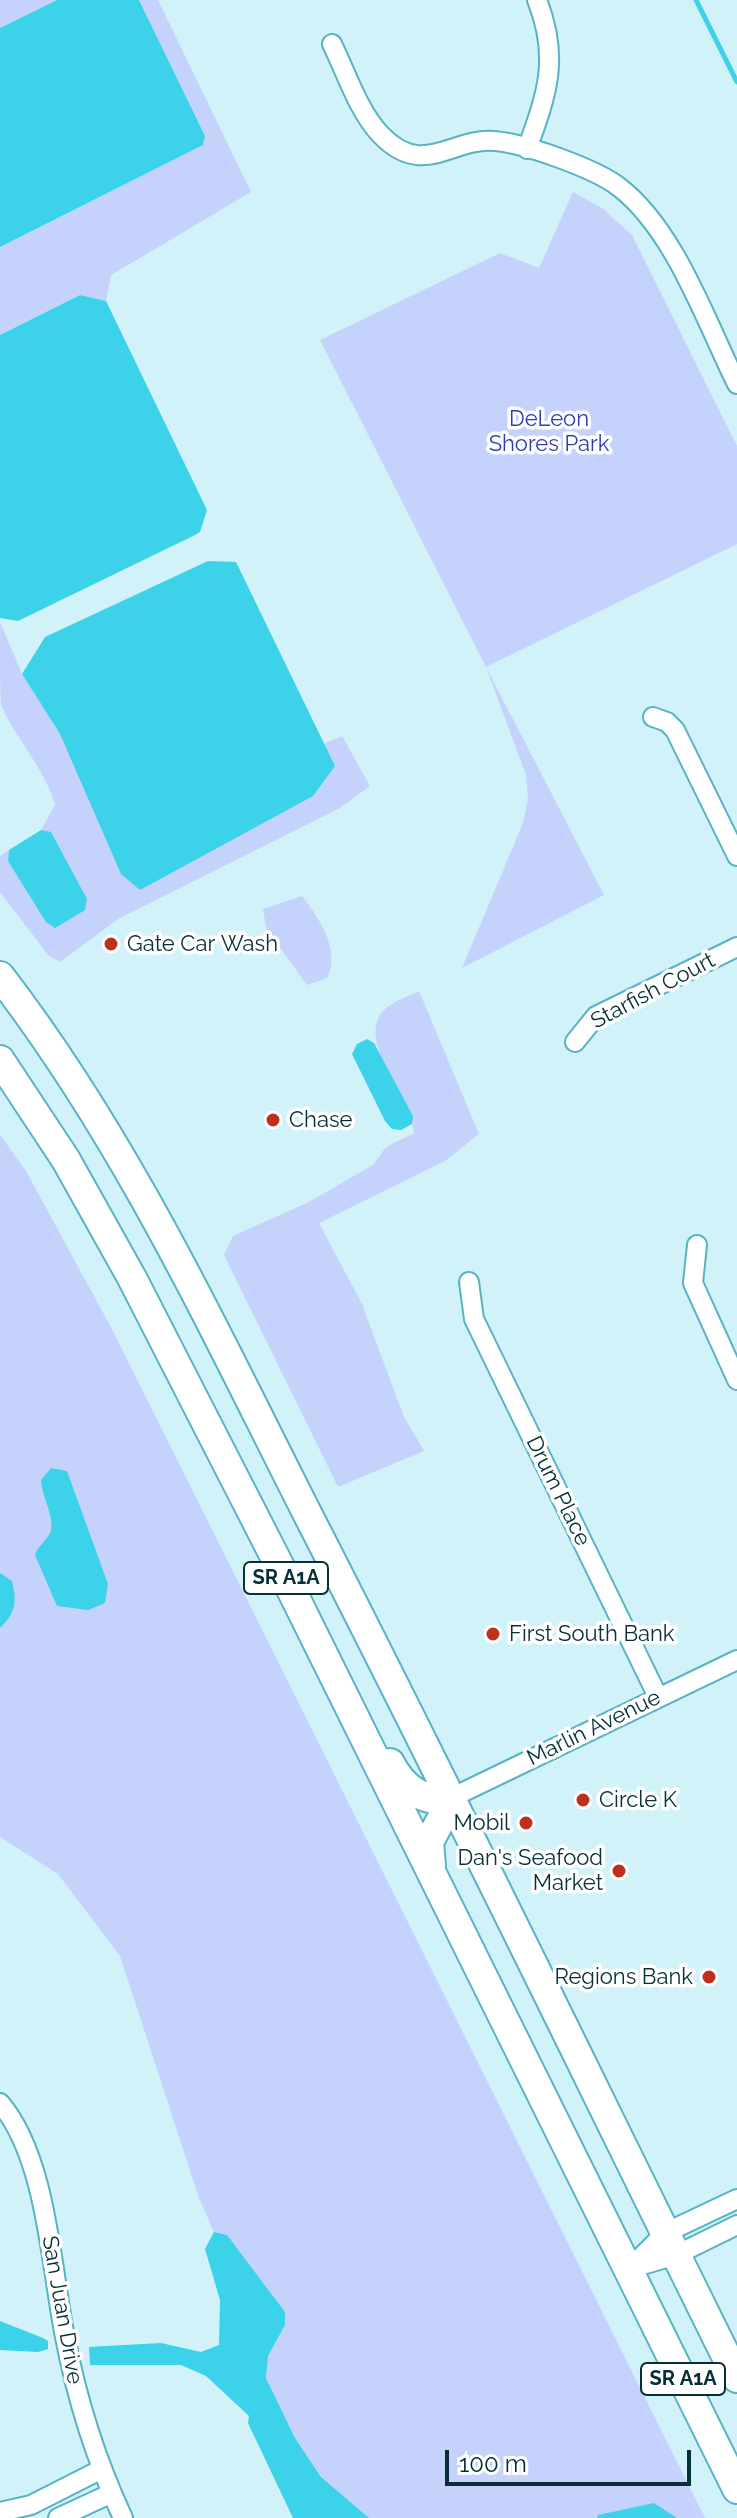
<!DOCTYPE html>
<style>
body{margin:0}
#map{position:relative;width:737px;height:2518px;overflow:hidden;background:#d1f2f9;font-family:Raleway,sans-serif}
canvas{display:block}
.scale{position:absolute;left:445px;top:2450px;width:246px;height:36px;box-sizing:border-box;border:4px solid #062f36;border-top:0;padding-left:10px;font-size:24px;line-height:28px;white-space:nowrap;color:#062f36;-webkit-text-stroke:6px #fff;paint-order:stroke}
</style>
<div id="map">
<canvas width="737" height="2518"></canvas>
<div class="scale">100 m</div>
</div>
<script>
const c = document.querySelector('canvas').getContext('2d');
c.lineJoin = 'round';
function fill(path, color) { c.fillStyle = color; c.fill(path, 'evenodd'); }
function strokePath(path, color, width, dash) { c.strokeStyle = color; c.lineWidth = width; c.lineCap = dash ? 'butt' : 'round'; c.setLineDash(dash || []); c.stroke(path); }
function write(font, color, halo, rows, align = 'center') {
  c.font = font + ' Raleway,sans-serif'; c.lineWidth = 7; c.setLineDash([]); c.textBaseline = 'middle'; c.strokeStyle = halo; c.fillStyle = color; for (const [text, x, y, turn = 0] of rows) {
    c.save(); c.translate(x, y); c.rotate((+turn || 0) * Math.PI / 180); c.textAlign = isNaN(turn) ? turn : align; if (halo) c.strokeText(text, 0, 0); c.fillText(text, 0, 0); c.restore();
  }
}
fill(new Path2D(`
 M 0,0 L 57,0 L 0,28 Z
 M 139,0 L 158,0 L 251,192 L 111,275 L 106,301 L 80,295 L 0,335 L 0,247 L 203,145 L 205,136 Z
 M 573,192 L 602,208 L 632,235 L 737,446 L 737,544 L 486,667 L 604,895 L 462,968 L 523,823 L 528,799 L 526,775 L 486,667 L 320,340 L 500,253 L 539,268 Z
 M 0,622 L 22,674 L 60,734 L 335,766 L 324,744 L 342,736 L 370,786 L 340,808 L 118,919 L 60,962 L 49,956 L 0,892 L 0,856 L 9,850 L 8,861 L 51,833 L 41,830 L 55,805 C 45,769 16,739 1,705 C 0,688 0,642 0,622 Z
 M 302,896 C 318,916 342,952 327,978 L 307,985 L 266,928 L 263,909 Z
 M 419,991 L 479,1134 L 445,1161 L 319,1223 L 362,1304 L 404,1417 L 424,1451 L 338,1487 L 224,1255 L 233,1236 L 307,1203 L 373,1165 L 386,1147 L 414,1133 C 411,1096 352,1038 386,1008 C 395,1001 409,996 419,991 Z
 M 0,1135 L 26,1171 L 114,1333 L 705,2518 L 369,2518 L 321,2477 L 295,2438 L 266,2378 L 268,2356 L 285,2325 L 227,2235 L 214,2232 L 199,2198 L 120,1956 L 58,1874 L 0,1837 Z`), '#c5d2fb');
fill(new Path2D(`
 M 57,0 L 139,0 L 205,136 L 203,145 L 0,247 L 0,28 Z
 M 80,295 L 106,301 L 207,510 L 200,532 L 195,535 L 18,621 L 0,618 L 0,335 Z
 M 208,561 L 236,562 L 335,766 L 313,796 L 140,890 L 121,874 L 60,734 L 22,674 L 45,637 Z
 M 41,830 L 51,832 L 87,899 L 85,910 L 55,928 L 46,922 L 8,861 L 9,850 Z
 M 367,1039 L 374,1043 L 413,1116 L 412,1124 L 401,1130 L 392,1129 L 385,1121 L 352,1054 L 357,1044 Z
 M 51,1468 L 67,1471 L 108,1584 L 105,1603 L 88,1610 L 57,1606 L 35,1555 C 38,1546 46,1541 50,1533 C 56,1519 42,1498 41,1480 Z
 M 0,1573 L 12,1581 C 17,1601 16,1613 0,1628 Z
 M 214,2232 L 227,2235 L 285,2312 L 285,2325 L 268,2356 L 266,2378 L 295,2438 L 321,2477 L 369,2518 L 293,2518 L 248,2423 L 249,2416 L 206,2376 L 181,2365 L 90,2365 L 89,2347 L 161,2343 L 201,2352 L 219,2345 L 220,2300 L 205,2249 Z
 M 0,2321 L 43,2338 L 48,2341 L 48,2349 L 38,2352 L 0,2350 Z
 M 654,2503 L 677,2518 L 597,2518 L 598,2515 Z`), '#3bd2ea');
strokePath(new Path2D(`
 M 696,0 L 737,82`), '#3bd2ea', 5);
const street = new Path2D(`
 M 332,44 C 346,72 358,111 381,135 C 423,179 453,137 494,141 C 524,143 596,169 619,187 C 675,230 706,322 737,384
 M 527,149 C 547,94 560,58 537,0
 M 653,717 L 667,722 L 675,730 L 737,856
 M 575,1042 L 596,1016 L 737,947
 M 697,1245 L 693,1283 L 737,1380
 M 469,1282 L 474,1319 L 658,1697
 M 453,1797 L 737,1660
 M 0,2103 C 47,2158 51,2268 65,2337 C 77,2400 96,2460 123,2518
 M 632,2268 L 676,2255 L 737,2225
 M 629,2269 L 665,2233 L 737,2199
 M 0,2512 L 31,2505 L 102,2469
 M 58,2518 L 112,2493`);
const primary = new Path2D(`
 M 0,976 C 127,1141 214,1330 308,1515 C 455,1801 594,2090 737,2378
 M 0,1060 L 66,1160 L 132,1278 L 277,1561 L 737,2489
 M 390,1763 C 402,1787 424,1805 453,1797
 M 431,1866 L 429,1842 L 453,1797`);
strokePath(street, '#58b3c3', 22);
strokePath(primary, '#58b3c3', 32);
strokePath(street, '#fff', 18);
strokePath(primary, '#fff', 28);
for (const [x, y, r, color] of [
 [111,944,8,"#bd301e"],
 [273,1120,8,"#bd301e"],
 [493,1634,8,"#bd301e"],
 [583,1800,8,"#bd301e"],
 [526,1823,8,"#bd301e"],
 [619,1871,8,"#bd301e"],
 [709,1977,8,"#bd301e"]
]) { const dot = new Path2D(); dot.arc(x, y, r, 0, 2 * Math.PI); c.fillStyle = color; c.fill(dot); strokePath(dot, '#fff', 3); }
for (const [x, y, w] of [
 [286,1578,84],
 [683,2379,84]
]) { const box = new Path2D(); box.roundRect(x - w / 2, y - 16, w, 32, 6); c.fillStyle = '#fff'; c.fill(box); strokePath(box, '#062f36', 2); }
write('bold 20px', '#062f36', null, [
 ["SR A1A",286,1578],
 ["SR A1A",683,2379]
]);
write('22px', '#303db4', '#fff', [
 ["DeLeon",549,419],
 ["Shores Park",549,444]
]);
write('22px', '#062f36', '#fff', [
 ["Gate Car Wash",127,944],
 ["Chase",289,1120],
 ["First South Bank",509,1634],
 ["Circle K",599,1800],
 ["Mobil",510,1823,"right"],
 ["Dan's Seafood",603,1858,"right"],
 ["Market",603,1883,"right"],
 ["Regions Bank",693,1977,"right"]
], 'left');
write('22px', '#062f36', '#fff', [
 ["Starfish Court",653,991,-28],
 ["Drum Place",558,1491,64],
 ["Marlin Avenue",594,1728,-26],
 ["San Juan Drive",62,2310,80]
]);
</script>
